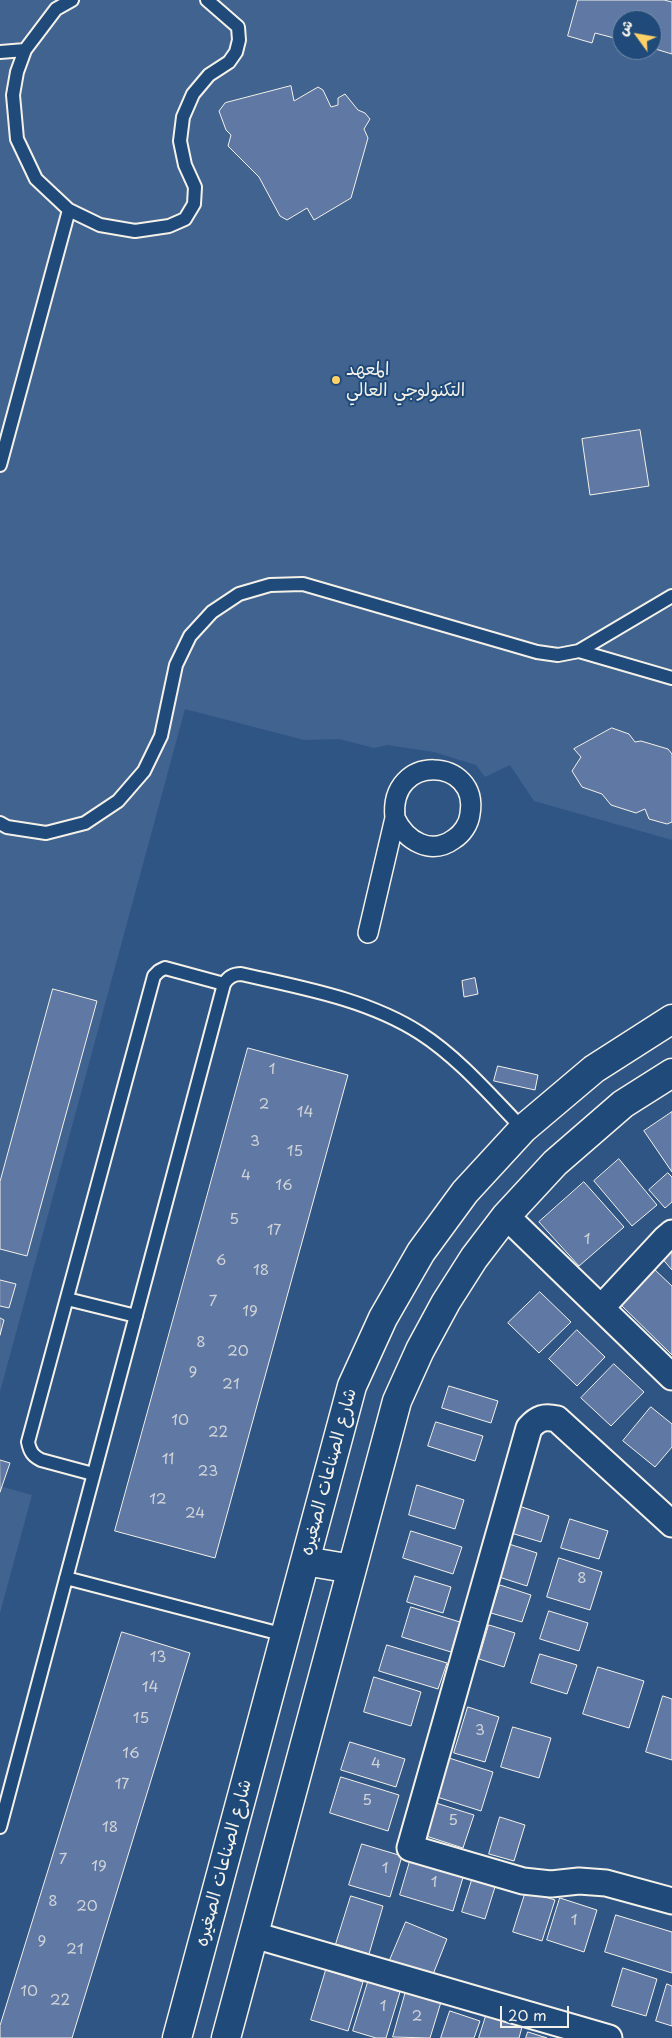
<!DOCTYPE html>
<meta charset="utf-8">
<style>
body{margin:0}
#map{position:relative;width:672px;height:2038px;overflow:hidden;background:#2f5585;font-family:"Playpen Sans","Playpen Sans Arabic",sans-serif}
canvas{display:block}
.north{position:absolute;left:612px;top:10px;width:50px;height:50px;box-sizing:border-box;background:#1f4a7a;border:1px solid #748da6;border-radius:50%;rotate:302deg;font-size:14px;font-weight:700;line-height:20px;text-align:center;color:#f4f1e8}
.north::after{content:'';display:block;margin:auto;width:18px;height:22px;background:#ffd166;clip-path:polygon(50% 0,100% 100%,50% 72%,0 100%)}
.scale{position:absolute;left:500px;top:2006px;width:69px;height:22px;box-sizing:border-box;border:2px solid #f4f1e8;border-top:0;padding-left:6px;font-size:15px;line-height:18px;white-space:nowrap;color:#f4f1e8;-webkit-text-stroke:4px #1f4a7a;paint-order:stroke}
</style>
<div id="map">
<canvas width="672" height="2038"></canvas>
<div class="north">ش</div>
<div class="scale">20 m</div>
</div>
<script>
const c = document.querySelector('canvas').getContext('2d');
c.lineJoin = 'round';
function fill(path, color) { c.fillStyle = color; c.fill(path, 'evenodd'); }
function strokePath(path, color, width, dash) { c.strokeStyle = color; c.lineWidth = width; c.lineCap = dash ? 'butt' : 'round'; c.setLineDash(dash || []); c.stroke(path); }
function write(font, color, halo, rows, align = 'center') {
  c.font = font + ' "Playpen Sans","Playpen Sans Arabic",sans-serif'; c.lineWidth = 4; c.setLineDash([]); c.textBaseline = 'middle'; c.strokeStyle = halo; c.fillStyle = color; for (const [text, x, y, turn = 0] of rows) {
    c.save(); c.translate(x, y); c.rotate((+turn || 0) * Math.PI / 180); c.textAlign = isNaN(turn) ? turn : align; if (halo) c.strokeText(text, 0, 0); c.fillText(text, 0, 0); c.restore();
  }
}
fill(new Path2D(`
 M 0,0 L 672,0 L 672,840 L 534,801 L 510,765 L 485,777 L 476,765 L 434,752 L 387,745 L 374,748 L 339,739 L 304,740 L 185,709 L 0,1392 ZM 622,20 L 652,20 L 652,50 L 622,50 Z
 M 0,1486 L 32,1495 L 0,1613 Z`), '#416390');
const building = new Path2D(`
 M 578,0 L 664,0 L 672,2 L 672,54 L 652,48 L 652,20 L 622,20 L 622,40 L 595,33 L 592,43 L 568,36 Z
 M 291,86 L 294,101 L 318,87 L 323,90 L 331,107 L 338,105 L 338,98 L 345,94 L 358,110 L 365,113 L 370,119 L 364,129 L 368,138 L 351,198 L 314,220 L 307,208 L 287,220 L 280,216 L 259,177 L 228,146 L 231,135 L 226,130 L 219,111 L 225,103 Z
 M 640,430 L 649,486 L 590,495 L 582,439 Z
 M 612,728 L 629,734 L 635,742 L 641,741 L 668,749 L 672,754 L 672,822 L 667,824 L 649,819 L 645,809 L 636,813 L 611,805 L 602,794 L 582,787 L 572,771 L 581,757 L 574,749 Z
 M 475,978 L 478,994 L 464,997 L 462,981 Z
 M 53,989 L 97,1001 L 27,1256 L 0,1249 L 0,1182 Z
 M 248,1048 L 348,1075 L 215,1558 L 115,1531 Z
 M 498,1066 L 538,1075 L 535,1090 L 494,1081 Z
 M 672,1112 L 672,1172 L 644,1131 Z
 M 619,1159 L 657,1205 L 632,1226 L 594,1181 Z
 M 668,1173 L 672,1177 L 672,1202 L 665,1208 L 649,1190 Z
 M 584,1182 L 624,1227 L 579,1266 L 539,1222 Z
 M 672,1246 L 672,1270 L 660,1256 Z
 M 654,1269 L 672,1286 L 672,1355 L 620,1304 Z
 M 0,1280 L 16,1284 L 9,1308 L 0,1306 Z
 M 540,1292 L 571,1322 L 539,1353 L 508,1323 Z
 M 0,1318 L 4,1320 L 0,1335 Z
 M 577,1330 L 605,1357 L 577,1386 L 549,1359 Z
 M 614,1364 L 644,1392 L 611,1426 L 581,1398 Z
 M 449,1386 L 498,1401 L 491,1423 L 442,1408 Z
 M 651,1407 L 672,1424 L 672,1447 L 655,1467 L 623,1441 Z
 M 436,1422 L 483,1436 L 475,1461 L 428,1446 Z
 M 0,1460 L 10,1463 L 0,1492 Z
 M 417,1485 L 464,1500 L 455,1529 L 409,1515 Z
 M 519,1506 L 549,1516 L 541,1542 L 511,1533 Z
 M 570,1519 L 608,1531 L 599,1559 L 561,1548 Z
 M 411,1531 L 462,1547 L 453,1574 L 403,1558 Z
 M 509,1544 L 537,1553 L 527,1586 L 499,1577 Z
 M 559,1558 L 602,1572 L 590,1610 L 547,1597 Z
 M 415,1576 L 451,1587 L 443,1613 L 407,1602 Z
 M 500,1585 L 531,1595 L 522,1622 L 491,1613 Z
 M 411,1607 L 460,1622 L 451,1652 L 402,1637 Z
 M 549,1611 L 588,1623 L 579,1651 L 540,1639 Z
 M 489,1625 L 515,1633 L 504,1667 L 479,1659 Z
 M 122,1632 L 190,1653 L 72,2038 L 0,2038 L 0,2026 Z
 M 387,1645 L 447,1663 L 438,1689 L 379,1671 Z
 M 540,1654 L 577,1665 L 567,1694 L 531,1683 Z
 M 598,1667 L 644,1681 L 629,1728 L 583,1714 Z
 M 374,1677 L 421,1692 L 411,1726 L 364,1712 Z
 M 663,1696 L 672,1699 L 672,1760 L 646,1752 Z
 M 468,1707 L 499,1717 L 485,1762 L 454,1753 Z
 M 513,1727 L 551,1738 L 539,1778 L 501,1767 Z
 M 350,1742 L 405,1759 L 396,1787 L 341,1770 Z
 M 449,1758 L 493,1772 L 481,1811 L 437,1797 Z
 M 341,1777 L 399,1795 L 388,1831 L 330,1813 Z
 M 433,1802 L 474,1815 L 463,1848 L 423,1835 Z
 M 500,1817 L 525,1825 L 514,1861 L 489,1854 Z
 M 362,1844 L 402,1856 L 390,1897 L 349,1885 Z
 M 411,1858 L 464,1874 L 453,1911 L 400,1895 Z
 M 472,1880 L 495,1887 L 485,1919 L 462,1912 Z
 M 526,1891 L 555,1900 L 542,1941 L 513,1932 Z
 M 351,1896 L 383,1906 L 369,1954 L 336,1944 Z
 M 560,1898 L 597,1910 L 584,1952 L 547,1940 Z
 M 616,1915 L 672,1932 L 672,1973 L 605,1952 Z
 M 406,1922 L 447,1939 L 432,1977 L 390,1960 Z
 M 623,1968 L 657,1979 L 646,2016 L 612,2006 Z
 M 326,1970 L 363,1982 L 348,2031 L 311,2020 Z
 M 368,1982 L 400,1992 L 386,2038 L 376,2038 L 353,2031 Z
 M 667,1984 L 672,1986 L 672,2026 L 656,2021 Z
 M 406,1991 L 441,2002 L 430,2038 L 393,2037 Z
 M 450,2011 L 480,2021 L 474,2038 L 441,2038 Z
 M 486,2016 L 522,2027 L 519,2038 L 479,2038 Z
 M 528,2032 L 547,2038 L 526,2038 Z`);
fill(building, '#5f78a4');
strokePath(building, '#f4f1e8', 1);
const service = new Path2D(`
 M 72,0 L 56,9 L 25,50 L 17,72 L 13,95 L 17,139 L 36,179 L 69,210 L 100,225 L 135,231 L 169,226 L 185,219 L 194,204 L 195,187 L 185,165 L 180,141 L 183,117 L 193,94 L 209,75 L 229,62 L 236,52 L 239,40 L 238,27 L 207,0
 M 0,52 L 25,50
 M 0,465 L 69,210
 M 579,651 L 672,678
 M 0,823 L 7,827 L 46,833 L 85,823 L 118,801 L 144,771 L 161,736 L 176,665 L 190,636 L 212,612 L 239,594 L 270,585 L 303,584 L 537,652 L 558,655 L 579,651 L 672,596
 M 67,1299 L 136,1316
 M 93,1474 L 41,1460 C 33,1456 30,1452 28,1442 L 154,976 L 159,971 L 165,968 L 224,984
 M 66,1578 L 285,1635
 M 0,1827 L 224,984 C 228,977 233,974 241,974 C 302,988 367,999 420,1033 C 459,1058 491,1096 523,1129`);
const pedestrian = new Path2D(`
 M 368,933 L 395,818 C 388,752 480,757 470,814 C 469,824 462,834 454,839 C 431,856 406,841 395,818`);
const minor = new Path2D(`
 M 506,1216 L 672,1377
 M 601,1308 L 665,1239 L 672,1233
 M 672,1524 L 557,1419 C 544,1416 538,1418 529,1428 L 410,1848 L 523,1881 L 551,1884 L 579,1881 L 606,1883 L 672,1901
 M 254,1935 L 609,2038`);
const tertiary = new Path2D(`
 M 305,1561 L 352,1569
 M 177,2038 L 352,1386 L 383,1318 L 421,1252 L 465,1192 L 523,1129 L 594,1069 L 672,1019
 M 226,2038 L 397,1401 L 420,1350 L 446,1302 L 474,1258 L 506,1216 L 555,1163 L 623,1104 L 672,1073`);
strokePath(service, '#f4f1e8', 16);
strokePath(pedestrian, '#f4f1e8', 22);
strokePath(minor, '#f4f1e8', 29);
strokePath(tertiary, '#f4f1e8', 31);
strokePath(service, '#1f4a7a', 12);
strokePath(pedestrian, '#1f4a7a', 19);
strokePath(minor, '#1f4a7a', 25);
strokePath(tertiary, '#1f4a7a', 28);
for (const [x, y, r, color] of [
 [336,380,5,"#ffd166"]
]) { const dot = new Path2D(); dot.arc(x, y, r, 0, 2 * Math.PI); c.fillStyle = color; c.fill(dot); strokePath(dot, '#1f4a7a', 2); }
write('15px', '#cfd3d7', null, [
 ["1",272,1070],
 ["2",264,1105],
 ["14",305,1113],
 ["3",255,1142],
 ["15",295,1152],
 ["4",246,1176],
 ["16",284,1186],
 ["5",234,1220],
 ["17",274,1231],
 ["1",587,1240],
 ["6",221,1261],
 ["18",261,1271],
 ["7",213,1302],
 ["19",250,1312],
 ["8",201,1343],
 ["20",238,1352],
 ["9",193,1373],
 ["21",231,1385],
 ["10",180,1421],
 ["22",218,1433],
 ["11",168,1460],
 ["23",208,1472],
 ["12",158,1500],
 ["24",195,1514],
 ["8",582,1579],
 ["13",158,1658],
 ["14",150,1688],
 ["15",141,1719],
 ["3",480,1731],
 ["16",131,1754],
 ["4",376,1764],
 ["17",122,1785],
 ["5",367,1801],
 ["5",453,1821],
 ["18",110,1828],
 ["7",63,1860],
 ["19",99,1867],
 ["1",385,1869],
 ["1",434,1883],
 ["8",53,1902],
 ["20",87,1907],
 ["1",574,1921],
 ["9",42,1942],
 ["21",75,1950],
 ["10",29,1992],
 ["22",60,2001],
 ["1",383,2007],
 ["2",417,2017]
]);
write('18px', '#f4f1e8', '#1f4a7a', [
 ["المعهد",346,370],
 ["التكنولوجي العالي",346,391]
], 'left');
write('18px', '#f4f1e8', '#1f4a7a', [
 ["شارع الصناعات الصغيره",329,1472,-75],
 ["شارع الصناعات الصغيره",224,1863,-75]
]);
</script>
